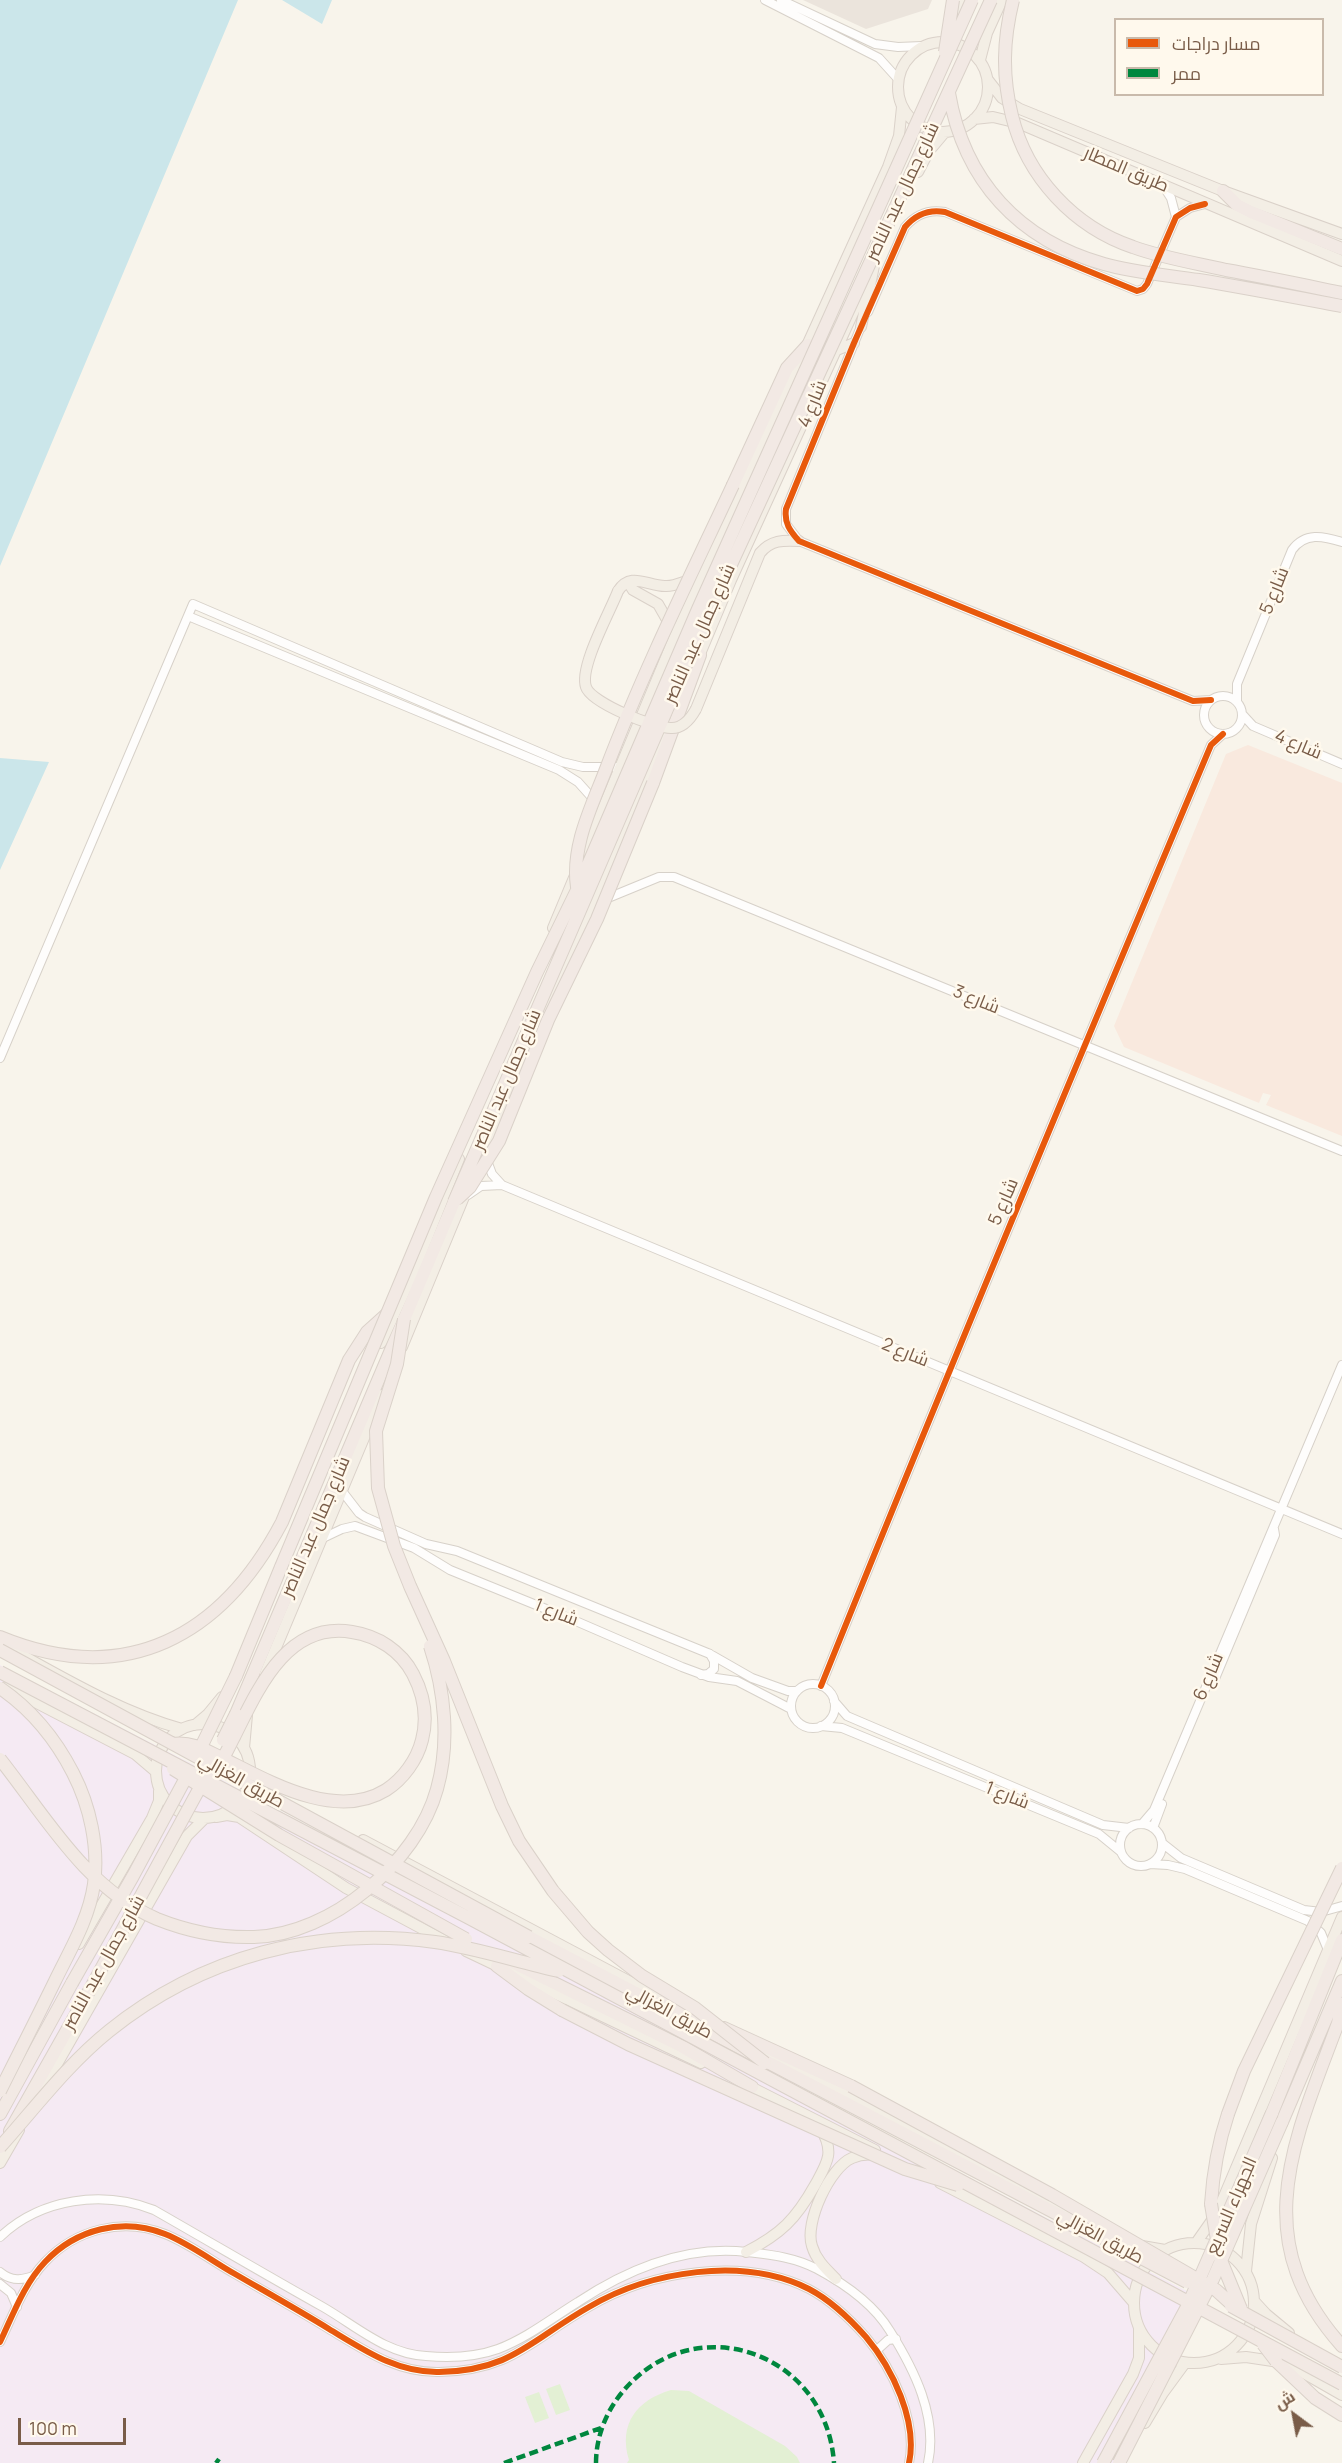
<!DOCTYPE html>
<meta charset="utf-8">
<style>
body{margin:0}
#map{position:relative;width:1342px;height:2463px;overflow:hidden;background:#f8f4eb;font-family:Manrope,Cairo,sans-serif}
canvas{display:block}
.legend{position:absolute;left:1114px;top:18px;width:210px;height:78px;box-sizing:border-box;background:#fff9ed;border:2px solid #c9baab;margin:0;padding:8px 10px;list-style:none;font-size:18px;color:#795c48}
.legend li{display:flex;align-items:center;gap:12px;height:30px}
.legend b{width:30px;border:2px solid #c9baab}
.north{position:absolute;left:1264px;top:2385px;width:60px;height:60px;-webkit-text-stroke:4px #fff9ed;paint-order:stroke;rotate:328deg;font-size:16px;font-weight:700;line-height:24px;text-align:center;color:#795c48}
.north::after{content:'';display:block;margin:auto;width:21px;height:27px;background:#795c48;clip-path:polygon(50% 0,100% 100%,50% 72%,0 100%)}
.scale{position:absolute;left:18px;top:2418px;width:108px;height:27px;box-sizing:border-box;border:3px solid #795c48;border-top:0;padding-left:8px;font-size:18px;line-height:21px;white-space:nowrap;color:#795c48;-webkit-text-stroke:4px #fff9ed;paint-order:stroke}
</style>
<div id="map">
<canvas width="1342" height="2463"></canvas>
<ul class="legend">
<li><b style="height:8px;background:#e8590c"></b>مسار دراجات</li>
<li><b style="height:8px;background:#00873e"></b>ممر</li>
</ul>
<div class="north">ش</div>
<div class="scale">100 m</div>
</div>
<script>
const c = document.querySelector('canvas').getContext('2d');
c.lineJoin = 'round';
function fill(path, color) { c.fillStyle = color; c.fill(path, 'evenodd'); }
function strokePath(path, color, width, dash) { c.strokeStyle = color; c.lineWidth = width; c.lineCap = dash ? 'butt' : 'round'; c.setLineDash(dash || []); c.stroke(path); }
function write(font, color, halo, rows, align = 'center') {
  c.font = font + ' Manrope,Cairo,sans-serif'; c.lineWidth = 5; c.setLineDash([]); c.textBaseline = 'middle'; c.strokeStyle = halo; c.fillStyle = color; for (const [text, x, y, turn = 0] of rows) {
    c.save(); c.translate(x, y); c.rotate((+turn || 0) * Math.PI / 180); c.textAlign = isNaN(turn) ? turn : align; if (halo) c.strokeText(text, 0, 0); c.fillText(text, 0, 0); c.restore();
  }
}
fill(new Path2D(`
 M 1248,745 L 1342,783 L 1342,1136 L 1266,1105 L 1271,1095 L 1263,1093 L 1259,1103 L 1124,1047 L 1114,1026 L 1226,754 Z`), '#f9e9de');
fill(new Path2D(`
 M 803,0 L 932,0 L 928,9 L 866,29 Z`), '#ebe4dc');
fill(new Path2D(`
 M 0,1665 L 200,1768 L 755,2065 L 1198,2297 L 1116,2463 L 0,2463 Z`), '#f5eaf3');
fill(new Path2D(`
 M 560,2384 L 570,2410 L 556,2415 L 546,2389 Z
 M 671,2390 L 689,2391 L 785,2446 L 797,2457 L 800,2463 L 627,2463 L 629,2460 C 618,2424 637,2400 671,2390 Z
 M 539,2392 L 549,2418 L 535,2423 L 525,2397 Z`), '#e3f0d4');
fill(new Path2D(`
 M 0,0 L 238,0 L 0,566 Z
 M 282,0 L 332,0 L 322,24 Z
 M 0,758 L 49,762 L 0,870 Z`), '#cbe6ea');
const minor = new Path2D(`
 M 765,0 L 879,58 L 898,79
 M 781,0 L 875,44 L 898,47 L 922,46
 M 1164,187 L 1171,198 L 1176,217
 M 868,312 L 905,227 C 916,214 929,209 945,212 L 1137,291 L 1143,289 L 1147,284 L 1176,217 L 1190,208 L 1205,204
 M 862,324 L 786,509 L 786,524 L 799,541 L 1193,701 L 1211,700
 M 188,616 L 559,770 L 578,782 L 595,801
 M1204 715a19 19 0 1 1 38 0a19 19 0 1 1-38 0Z
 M 1237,702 L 1237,684 L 1292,550 C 1305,532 1323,536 1342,542
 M 1242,714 L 1253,726 L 1342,764
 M 603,900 L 659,877 L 674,877 L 1342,1151
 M 0,1058 L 193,604 L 562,762 L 583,767 L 620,767
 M 486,1158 L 492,1174 L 502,1185
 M 468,1195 L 481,1186 L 502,1185 L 1342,1534
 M 342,1491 L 359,1513 L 365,1517 L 426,1544 L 457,1551 L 710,1654 L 752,1678 L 788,1691 L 797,1691
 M 323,1538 L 342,1529 L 355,1526 L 414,1548 L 450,1570 L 578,1622 L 682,1667 L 709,1677 L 737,1681 L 791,1709
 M 701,1675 L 708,1674 L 714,1669 L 714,1661 L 710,1654
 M 1214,1681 L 1275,1535 L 1274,1529
 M791 1706a22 22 0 1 1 44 0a22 22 0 1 1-44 0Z
 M 821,1686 C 948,1371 1079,1058 1211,745 L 1223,734
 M 834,1701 L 847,1716 L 1103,1825 L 1129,1828
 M 821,1726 L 842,1728 L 1099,1834 L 1121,1852
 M 1142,1824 L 1154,1810 L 1342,1365
 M1120 1845a21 21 0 1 1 42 0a21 21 0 1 1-42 0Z
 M 1153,1828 L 1162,1804
 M 1162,1843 L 1181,1858 L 1304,1910 L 1321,1912 L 1342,1906
 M 1150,1864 L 1168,1865 L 1185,1869 L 1308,1921 L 1321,1933 L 1328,1950
 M 0,2237 C 41,2198 103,2190 154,2210 C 210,2242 266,2275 323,2307 C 356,2326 386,2354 426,2356 C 450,2358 476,2357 498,2349 C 527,2338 552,2318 578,2302 C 628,2269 686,2245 747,2252 C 772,2255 794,2257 817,2269 C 845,2284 873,2303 890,2331 C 914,2369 938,2417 928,2463
 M 0,2272 C 11,2281 22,2281 35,2275
 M 0,2284 L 11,2293 L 17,2307
 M 0,2342 C 13,2315 24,2284 45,2262 C 76,2229 123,2217 165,2234 C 190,2244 212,2261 235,2274 C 266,2292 298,2310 329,2329 C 364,2350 397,2373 439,2372 C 512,2371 532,2339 589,2307 C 650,2271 743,2256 809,2289 C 830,2300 850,2319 866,2337 C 892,2368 918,2421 909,2463
 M 877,2350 L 888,2340 L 896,2339`);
const major = new Path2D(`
 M 951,24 L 963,0
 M898 87a45 45 0 1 1 90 0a45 45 0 1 1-90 0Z
 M 980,60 L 987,33 L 1002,0
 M 988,80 L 1002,98 L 1020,109 L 1223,191 L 1342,234
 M 974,119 L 993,117 L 1018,123 L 1342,261
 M 918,172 L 929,151 L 945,132
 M 861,327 L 874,266
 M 837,350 L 854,343
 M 628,582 L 633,590 L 658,604 L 670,625
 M 618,591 C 631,571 647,586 665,586 C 674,587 684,581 693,579
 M 697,661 L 731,580 L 864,289
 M 696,709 L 760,553 C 771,540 783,540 799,541
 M 553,928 L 675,636 L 888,167 L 899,136 L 902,107
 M 474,1173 L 669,725
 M 381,1343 L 413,1273 L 459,1159
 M 402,1347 L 466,1192
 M 0,1643 C 59,1675 117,1711 182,1729
 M 265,1674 L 382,1395
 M 6,1687 L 135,1754 L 155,1771
 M156 1771a47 47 0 1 1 94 0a47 47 0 1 1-94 0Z
 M 195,1725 L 208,1714 L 222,1697
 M 244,1748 L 247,1715
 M 216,1817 L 227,1815 L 239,1817 L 346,1888 L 449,1943
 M 363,1840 L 670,2003
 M 79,1944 L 152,1818 L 159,1801 L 159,1791
 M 466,1951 L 701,2063
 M 760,2050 L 1092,2224
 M 745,2084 L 875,2150
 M 36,2101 L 187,1836 L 204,1819
 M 0,2163 L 19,2130
 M 940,2183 L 1084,2257 L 1108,2273 L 1134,2303
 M1134 2303a60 60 0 1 1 120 0a60 60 0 1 1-120 0Z
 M 1196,2243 L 1217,2213 L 1342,1917
 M 1142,2246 L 1165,2250
 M 746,2252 C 781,2234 796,2219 815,2185 C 827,2163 835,2153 821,2129
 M 1246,2271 L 1251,2224 L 1272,2158
 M 836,2279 C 826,2269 816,2260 812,2246 C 804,2223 830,2167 852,2158 C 859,2155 867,2154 875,2155
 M 1255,2302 L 1266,2314 L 1289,2333
 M 1221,2359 L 1246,2357 L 1286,2363 L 1342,2395
 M 1145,2423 L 1163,2393 L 1185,2363
 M 1083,2463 L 1133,2374 L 1139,2358 L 1139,2329`);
const highway = new Path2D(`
 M 1223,191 L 1237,205 L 1251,212 L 1342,249
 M 733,485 L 787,368 L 808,345
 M 653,783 L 700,655
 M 0,1637 C 126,1689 222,1636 282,1522 L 349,1360 L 367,1332 L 387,1314
 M 236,1676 L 281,1567
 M 236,1714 L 454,1202
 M 529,1937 L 1084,2228
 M 510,1961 L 683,2047 L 752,2087
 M 497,1966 L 528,1989 L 562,2010
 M 664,2000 L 703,2018
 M 1342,2004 L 1338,2023 C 1295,2139 1245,2238 1342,2346
 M 724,2028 L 851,2086
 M 1272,2113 L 1342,1940
 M 0,2114 L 72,1983
 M 1282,2122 L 1342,1981
 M 10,2131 L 88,1993
 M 1211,2204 C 1213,2172 1218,2144 1228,2114
 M 1276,2361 L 1315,2398 L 1342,2415`);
strokePath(minor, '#d7d1c9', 10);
strokePath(major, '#dad1c9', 12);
strokePath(highway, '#dad1c9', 14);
strokePath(minor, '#fefdfc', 8);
strokePath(major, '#f3eee5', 10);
strokePath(highway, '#f2e9e4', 12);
const majorBridge = new Path2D(`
 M 618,591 C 610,612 579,667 586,687 C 591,703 656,729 672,728 C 684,728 691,718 696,709`);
const highwayBridge = new Path2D(`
 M 1013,0 C 1003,40 1002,76 1012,116 C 1027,177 1074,227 1133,247 C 1163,258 1196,263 1226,270 C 1265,277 1303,285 1342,293
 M 945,52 L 953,0
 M 949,93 C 964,181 1019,240 1104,264 C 1135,273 1167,275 1199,280 C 1247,288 1294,297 1342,306
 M 577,887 C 571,846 592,806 606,769 C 643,672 689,579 733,485
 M 457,1199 L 470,1187 L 499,1141 L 548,1020 L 597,919 L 653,783
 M 454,1202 L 705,621 L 991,0
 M 404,1319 L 397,1364 L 376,1431 L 378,1488 L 394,1546 L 410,1586 L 444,1661 L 502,1806 L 519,1841 L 553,1891 L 588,1932 L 608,1950 L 642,1976 L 695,2008 L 765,2063
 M 281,1567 L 436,1197 L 537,972 L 578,888 L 698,609 L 972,0
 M 0,1650 L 529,1937
 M 0,1672 L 469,1918 L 1342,2384
 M 0,1688 C 32,1710 55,1738 73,1773 C 90,1806 99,1847 94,1884 C 89,1919 70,1950 55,1981 C 37,2018 18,2055 0,2091
 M 223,1740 L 236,1714
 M 173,1744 C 192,1741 207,1751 224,1759 C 270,1782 336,1821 386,1790 C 403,1779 417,1760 422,1740 C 428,1717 424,1695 413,1674 C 401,1651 378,1636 352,1632 C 287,1621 258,1689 234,1737 C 226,1752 220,1769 205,1777
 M 198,1753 L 236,1676
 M 0,1759 C 46,1817 85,1888 157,1919 C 187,1931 221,1938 254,1937 C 331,1935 417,1862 437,1789 C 450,1743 445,1691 430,1646
 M 173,1769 L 279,1835 L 466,1939
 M 72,1983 L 133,1876 L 189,1772
 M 88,1993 L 204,1780
 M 562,2010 L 628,2044 L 905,2169 L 958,2185
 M 851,2086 L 1052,2195 L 1216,2290 L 1237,2309
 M 1228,2114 L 1244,2071 L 1342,1868
 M 0,2147 C 35,2108 68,2064 109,2031 C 202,1956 318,1926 435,1942 C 477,1948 518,1962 559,1971
 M 1211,2204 L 1220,2258 L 1241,2309
 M 1084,2228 L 1187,2282
 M 1231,2306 L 1342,2367
 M 1263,2344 L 1276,2361
 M 1103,2463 L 1188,2305 L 1272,2113
 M 1119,2463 L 1213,2279 L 1282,2122`);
strokePath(majorBridge, '#dad1c9', 12, []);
strokePath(highwayBridge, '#dad1c9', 14, []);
strokePath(majorBridge, '#f3eee5', 10);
strokePath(highwayBridge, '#f2e9e4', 12);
strokePath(new Path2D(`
 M 216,2463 L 219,2459
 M 504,2463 L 601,2428
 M 596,2463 C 596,2440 604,2417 617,2399 C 686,2304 826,2348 834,2463`), '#00873e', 4.5, [9, 4.5]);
strokePath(new Path2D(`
 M 1205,204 L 1190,208 L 1176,217 L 1147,284 L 1143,289 L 1137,291 L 945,212 C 929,209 916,214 905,227 L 854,343 L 786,509 C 784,523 790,531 799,541 L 1193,701 L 1211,700
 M 821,1686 C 948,1371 1079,1058 1211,745 L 1223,734
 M 0,2342 C 13,2315 24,2284 45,2262 C 76,2229 123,2217 165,2234 C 190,2244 212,2261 235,2274 C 266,2292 298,2310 329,2329 C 364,2350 397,2373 439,2372 C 512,2371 532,2339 589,2307 C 650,2271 743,2256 809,2289 C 830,2300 850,2319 866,2337 C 892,2368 918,2421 909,2463`), '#e8590c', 6);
write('18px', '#795c48', '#fff9ed', [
 ["طريق المطار",1126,170,23],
 ["شارع جمال عبد الناصر",903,192,-65],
 ["شارع 4",813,404,-68],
 ["شارع 5",1275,591,-68],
 ["شارع جمال عبد الناصر",700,634,-66],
 ["شارع 4",1298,745,23],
 ["شارع 3",976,1000,22],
 ["شارع جمال عبد الناصر",507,1080,-67],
 ["شارع 5",1004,1202,-67],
 ["شارع 2",905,1353,22],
 ["شارع جمال عبد الناصر",316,1527,-67],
 ["شارع 1",556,1613,22],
 ["شارع 6",1209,1677,-67],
 ["طريق الغزالي",241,1781,29],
 ["شارع 1",1007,1796,22],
 ["شارع جمال عبد الناصر",104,1963,-61],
 ["طريق الغزالي",669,2012,28],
 ["الجهراء السريع",1232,2206,-67],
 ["طريق الغزالي",1100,2237,28]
]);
</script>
